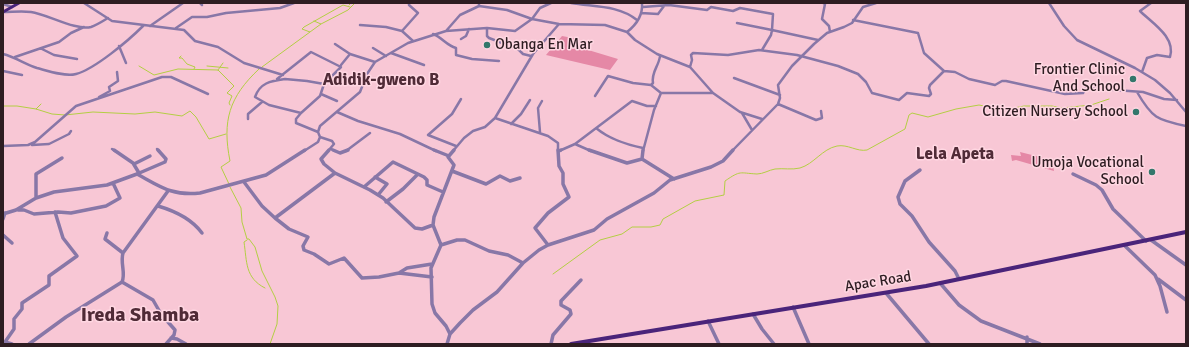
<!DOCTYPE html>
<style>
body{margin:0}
#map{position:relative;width:1189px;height:347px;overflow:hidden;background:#f8c7d5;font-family:Signika,sans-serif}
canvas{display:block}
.frame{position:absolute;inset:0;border:4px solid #2e1d22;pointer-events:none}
</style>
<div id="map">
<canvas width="1189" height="347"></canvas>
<div class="frame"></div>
</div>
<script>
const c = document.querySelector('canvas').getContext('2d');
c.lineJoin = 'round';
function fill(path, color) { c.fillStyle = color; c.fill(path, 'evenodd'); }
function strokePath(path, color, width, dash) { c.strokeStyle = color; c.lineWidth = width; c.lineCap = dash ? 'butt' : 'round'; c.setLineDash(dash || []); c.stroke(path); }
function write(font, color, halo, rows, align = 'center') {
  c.font = font + ' Signika,sans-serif'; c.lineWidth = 3; c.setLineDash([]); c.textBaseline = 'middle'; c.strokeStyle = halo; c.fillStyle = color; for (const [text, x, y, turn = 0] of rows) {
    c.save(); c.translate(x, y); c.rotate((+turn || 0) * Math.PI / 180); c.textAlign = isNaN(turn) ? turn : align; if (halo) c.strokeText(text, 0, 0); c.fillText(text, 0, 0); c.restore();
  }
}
fill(new Path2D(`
 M 562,36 L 578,39 L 575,46 L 618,59 L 610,70 L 546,55 Z
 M 1020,152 L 1052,160 L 1054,171 L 1016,160 L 1012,161 L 1011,155 L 1021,156 Z`), '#e588a6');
strokePath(new Path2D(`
 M 349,5 L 351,3
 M 321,24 L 348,10 L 355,3
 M 310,32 L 321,24 L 314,21
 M 181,56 L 179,58 L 182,58 L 187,64 L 195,67 L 194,69
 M 139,66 L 154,75 L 178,69 L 218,70 L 234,86 L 227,93 L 232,96 L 229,103 L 230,105
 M 207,66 L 228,68
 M 262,67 L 310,32 L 302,29 L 304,27 L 343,5 L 350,7
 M 218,70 L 223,63
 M 41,104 L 36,109 L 52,114 L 65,115 L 93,112 L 135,114 L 155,112 L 182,116 L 190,111 L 196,117 L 209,139 L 226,134
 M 3,106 L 17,106 L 36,109
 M 229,184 L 221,167 L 230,161 C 222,121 229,97 259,69
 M 230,187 L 241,208 L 242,222 L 247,239 L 249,239 L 255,247 L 262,271 L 275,297 L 278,306 L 277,324 L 270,344
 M 247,240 L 244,242 C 247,262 245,278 265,288
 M 553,274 L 600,240 L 622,234 L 632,227 L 651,227 L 660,225 L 663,219 L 695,201 L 724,195 L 725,181 C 741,170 739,173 757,174 C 763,174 769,170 775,169 C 783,168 792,170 800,168 C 814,164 822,149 837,146 C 848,144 857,152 867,150 L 905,129 L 909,115 L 912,113 L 928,117 L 956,109 L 979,105 L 1004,110 L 1024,106 L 1052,106 L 1062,108 L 1091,105 L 1109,99`), '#b3ce43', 1);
strokePath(new Path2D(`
 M 84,3 L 112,21 L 184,30 L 195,41 L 218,47 L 244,63 L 283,75
 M 200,3 L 202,5
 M 409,3 L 409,5 L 418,13 L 402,31 L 413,41
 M 571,3 C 594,7 618,5 637,20
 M 823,3 L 825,4 L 822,19 L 829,26 L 830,32
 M 1049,3 L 1064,26 L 1077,40 L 1135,68 L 1155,80 L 1170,93 L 1186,112
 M 3,4 L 12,7
 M 479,6 L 507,10 L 532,19 L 540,8 L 551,3
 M 643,7 L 669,5 L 707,10 L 711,7 L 733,11 L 740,8 L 773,14 L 772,30 L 818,40
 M 3,12 C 12,12 22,11 31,12 C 47,14 76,31 91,27 C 97,25 103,21 108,18
 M 641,13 L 658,14 L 664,6
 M 853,20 L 918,33 L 924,53 L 944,71 L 955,72 L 969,79 L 995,85 L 1002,81 L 1006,81 L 1065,94 L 1083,93 L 1086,88 L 1143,92 L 1164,99 L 1177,100
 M 737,23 L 772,30 L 771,35 L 762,50
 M 360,25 L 386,27 L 402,31
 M 150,26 L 183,3
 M 176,28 L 192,17 L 207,17 L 226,13 L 280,8 L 294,3
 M 487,28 L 487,36 L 489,38 L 518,49 L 523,54 L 531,56
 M 446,31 L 460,15 L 479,6 L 479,3
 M 627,32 C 636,25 643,15 642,3
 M 433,34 C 443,38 446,45 456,48 L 456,55 L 472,59 L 499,61
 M 461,39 L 466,36 L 469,29
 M 335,44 L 350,54 L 375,62
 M 119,46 L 126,63
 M 373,48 L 386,56
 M 42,49 L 54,55 L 77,59
 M 391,53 L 424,65
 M 3,54 C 15,57 25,64 37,68 C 48,71 65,77 76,74 C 95,69 129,40 143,26
 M 15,57 L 59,42 L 71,33 L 84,27
 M 341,65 L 350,54
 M 690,67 L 692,60 L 691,55 L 693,53 L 728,55 L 759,50 L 797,55 L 838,66 L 858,74 L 866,82 L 872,93 L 899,100 L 907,93 L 929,96 L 931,94 L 929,88 L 930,85 L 944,71
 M 3,71 L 22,75
 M 1142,72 L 1147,58 L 1157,55 L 1170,57 C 1176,37 1152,23 1140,11 L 1151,3
 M 734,78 L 780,95
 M 277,79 L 311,52 L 341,67 L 324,84
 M 285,79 L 307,81 L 324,84 L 320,96 L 301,113 L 269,105 L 255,97 C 260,83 270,81 285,79 Z
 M 651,85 L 653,83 C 651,72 659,66 660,56
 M 1137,92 C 1152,118 1157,120 1186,126
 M 321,94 L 337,101
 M 595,96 L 608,76 L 633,83 L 651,85 L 661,93 L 713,93
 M 99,97 L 110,91 L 109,87 L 118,81 L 117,72
 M 778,104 L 816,120 L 822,118 L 821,111
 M 337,112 L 358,121 L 400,134 L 436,151
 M 301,113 L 296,119 L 296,123 L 318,132
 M 742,113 L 752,130
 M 495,118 L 548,136 L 558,143 L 558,151
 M 248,119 L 248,114 L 262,102
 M 511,124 L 521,114 L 530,100
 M 596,128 C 608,138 627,145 643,148
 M 540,132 L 538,108 L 542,101
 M 320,137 L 332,141 L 334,144 L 328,151
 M 575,144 L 632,101 L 647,106 L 656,106
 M 32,145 L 49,144 L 69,134 L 71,131
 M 3,146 L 28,145 L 35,142 L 76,106 L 162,77 L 171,77 L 208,94
 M 456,146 L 428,135 L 452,114 L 461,99
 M 112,149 L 115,151
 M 157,149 L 159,151
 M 331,149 L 335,151
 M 304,151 L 318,142 L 320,137 L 318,132 L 320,126 L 360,92 L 367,74 L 375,62 L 408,43 L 446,31 L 487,28 L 515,31 L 532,19 L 559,24 L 605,25 L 627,32 L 635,40 L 657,54 L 690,67 L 713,93 L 740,112 L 762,119
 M 346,151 L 370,133
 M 453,151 L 464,138 L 473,131 L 485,127 L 495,118 L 533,54 L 559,24
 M 559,151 L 575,144 L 591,151
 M 643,151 L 654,110 L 661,93
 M 732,151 L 778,104 L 780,98 L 778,85 L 792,66 L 814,44 L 827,33 L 844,27 L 852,23 L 863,7 L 876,3`), '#8877a7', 2.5);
strokePath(new Path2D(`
 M 114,150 L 133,163 L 139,173
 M 329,150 L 321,159 L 324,164 L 335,173 L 370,190 L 383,198 L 415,228 L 422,229 L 433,225
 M 333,150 L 340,153 L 348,150
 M 434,150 L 449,156
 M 589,150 L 627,163 L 642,159
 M 643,150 L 642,159 L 674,179
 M 559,151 L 561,150
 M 134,164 L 150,156
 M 920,170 L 905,181 L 898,197 L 900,204 L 912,216 L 929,242 L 955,271 L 959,279
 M 452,171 L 486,184 L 500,176 L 510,181 L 520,178
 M 137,174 L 165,162 L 166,159 L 158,150
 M 1073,174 L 1096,185 L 1102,190 L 1113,209 L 1146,241
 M 375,177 L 387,184 L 378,195
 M 244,182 L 262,206 L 275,218 L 335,173
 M 364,187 L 393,162 L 424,177 L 427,180 L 427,185 L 443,192
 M 36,198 L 36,174 L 62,158
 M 386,202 L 403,189 L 418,174
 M 158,206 C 175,211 191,218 202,233
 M 18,210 L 24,210 L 34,214 L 58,212 L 71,213 L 106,206 L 120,198 L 113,183
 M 3,214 L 16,210 L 36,198 L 54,192 L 107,185 L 137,174 C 161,187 172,196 200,193 L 266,175 L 305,150
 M 275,218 L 289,229 L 308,237 L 303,246 L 304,250 L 314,254 L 329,264 L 344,258 L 362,278 L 379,277 L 399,273 L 432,277
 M 3,219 L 5,213
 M 107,233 L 105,239 L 123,253
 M 3,235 L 12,243
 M 1151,240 L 1186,265
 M 441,245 L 457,240 L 465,240 L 489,251 L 508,255 L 523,263
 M 548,245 L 535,228 L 548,213 L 569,197 L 563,184 L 563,173 L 559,166 L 558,150
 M 1124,245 L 1155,275 L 1160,286 L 1167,312
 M 399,273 L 407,268 L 432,264
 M 1158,279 L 1186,300
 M 122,282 L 153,300 L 161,314 L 175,330 L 174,335 L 166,344
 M 940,283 L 959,305 L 981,321 L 1040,344
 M 886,293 L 929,344
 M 793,307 L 809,344
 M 753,314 L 762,329 L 774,344
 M 708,321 L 719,344
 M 450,334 L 446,326 L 435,313 L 432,304 L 431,268 L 441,245 L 433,225 L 434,217 L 454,165 L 448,157 L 454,150
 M 1027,337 L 1027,344
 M 171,338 L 177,339 L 186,344
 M 5,342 L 14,329 L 14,319 L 22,309 L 22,303 L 49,285 L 49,276 L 77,256 L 63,238 L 55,212
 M 5,342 L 12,344
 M 29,344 L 66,317 L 122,282 C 126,273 120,263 123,253 L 168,191
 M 447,344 L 450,334 L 460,323 L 473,310 L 497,292 L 523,263 L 539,250 L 548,245 L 594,230 L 607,219 L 654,193 L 670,180 L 711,167 L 723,161 L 733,150
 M 551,344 L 553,335 L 571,314 L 570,310 L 561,305 L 561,301 L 581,280`), '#8877a7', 3.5);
strokePath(new Path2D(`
 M 3,12 L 19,3`), '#4a247a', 3);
strokePath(new Path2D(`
 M 571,344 L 926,286 L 1186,232`), '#4a247a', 4);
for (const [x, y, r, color] of [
 [487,45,4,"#33776b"],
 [1133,79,4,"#33776b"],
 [1136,112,4,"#33776b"],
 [1152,172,4,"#33776b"]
]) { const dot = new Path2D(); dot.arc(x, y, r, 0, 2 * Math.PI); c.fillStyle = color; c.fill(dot); strokePath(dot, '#ffd7e2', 1.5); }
write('15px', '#2e1d22', '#ffd7e2', [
 ["Obanga En Mar",495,45,"left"],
 ["Frontier Clinic",1125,70],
 ["And School",1125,87],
 ["Citizen Nursery School",1128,112],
 ["Umoja Vocational",1144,163],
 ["School",1144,180]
], 'right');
write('15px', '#2e1d22', '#ffd7e2', [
 ["Apac Road",878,282,-9]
]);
write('bold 17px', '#502b37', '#ffd7e2', [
 ["Adidik-gweno B",381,81],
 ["Lela Apeta",955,155]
]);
write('bold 20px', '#502b37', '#ffd7e2', [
 ["Ireda Shamba",140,316]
]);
</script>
